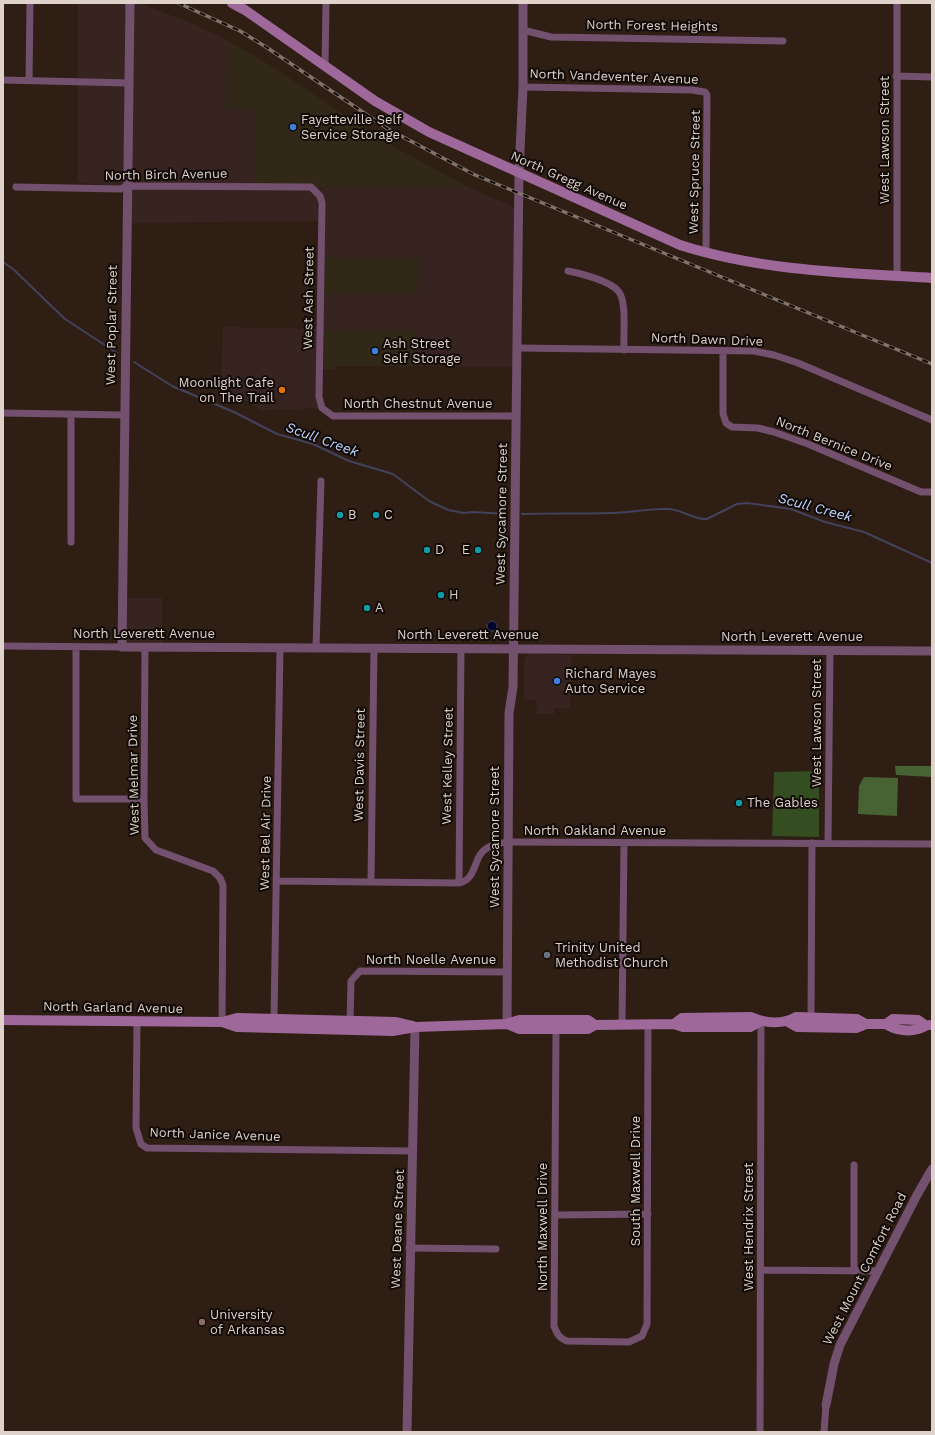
<!DOCTYPE html>
<style>
body{margin:0}
#map{position:relative;width:935px;height:1435px;overflow:hidden;background:#2f1e13;font-family:"Work Sans",sans-serif}
canvas{display:block}
.frame{position:absolute;inset:0;border:4px solid #ded2cb;pointer-events:none}
</style>
<div id="map">
<canvas width="935" height="1435"></canvas>
<div class="frame"></div>
</div>
<script>
const c = document.querySelector('canvas').getContext('2d');
c.lineJoin = 'round';
function fill(path, color) { c.fillStyle = color; c.fill(path, 'evenodd'); }
function strokePath(path, color, width, dash) { c.strokeStyle = color; c.lineWidth = width; c.lineCap = dash ? 'butt' : 'round'; c.setLineDash(dash || []); c.stroke(path); }
function write(font, color, halo, rows, align = 'center') {
  c.font = font + ' "Work Sans",sans-serif'; c.lineWidth = 4; c.setLineDash([]); c.textBaseline = 'middle'; c.strokeStyle = halo; c.fillStyle = color; for (const [text, x, y, turn = 0] of rows) {
    c.save(); c.translate(x, y); c.rotate((+turn || 0) * Math.PI / 180); c.textAlign = isNaN(turn) ? turn : align; if (halo) c.strokeText(text, 0, 0); c.fillText(text, 0, 0); c.restore();
  }
}
fill(new Path2D(`
 M 78,3 L 138,3 L 184,20 L 227,40 L 226,109 L 255,109 L 316,190 L 329,186 L 468,187 L 518,209 L 516,367 L 417,366 L 418,330 L 320,330 L 322,408 L 262,410 L 221,388 L 223,327 L 320,329 L 322,203 L 316,191 L 318,221 L 131,223 L 131,189 L 78,182 Z
 M 122,598 L 162,598 L 162,647 L 122,647 Z
 M 528,654 L 571,655 L 570,709 L 554,708 L 554,714 L 537,714 L 536,700 L 524,700 L 524,660 Z`), '#372421');
fill(new Path2D(`
 M 227,40 L 270,65 L 380,139 L 468,187 L 329,186 L 316,190 L 253,186 L 254,109 L 226,109 Z
 M 321,258 L 419,258 L 418,294 L 321,294 Z
 M 320,330 L 418,330 L 417,366 L 336,366 L 335,369 L 320,369 Z`), '#312818');
fill(new Path2D(`
 M 819,771 L 819,837 L 772,836 L 774,772 Z`), '#344d21');
fill(new Path2D(`
 M 895,766 L 932,766 L 932,777 L 896,775 Z
 M 864,777 L 898,778 L 897,816 L 858,814 L 859,786 Z`), '#476333');
const water = new Path2D(`
 M487 626a5 5 0 1 1 10 0a5 5 0 1 1-10 0Z`);
fill(water, '#00052c');
strokePath(water, '#43425c', 1);
strokePath(new Path2D(`
 M 3,262 L 13,269 L 65,319 L 117,353
 M 134,362 L 172,386 L 234,412 L 277,434 L 313,444 L 349,461 L 393,474 L 429,501 L 448,510 L 464,513 L 473,512 L 507,514
 M 522,514 C 551,513 579,514 608,513 C 629,513 649,508 669,509 C 683,510 694,520 707,519 L 737,504 L 747,503 L 791,509 L 825,522 L 864,532 L 932,563`), '#43425c', 2);
strokePath(new Path2D(`
 M 523,30 L 551,37 L 783,41
 M 325,65 L 326,3
 M 896,76 L 932,77
 M 3,80 L 129,83
 M 29,80 L 30,3
 M 523,87 L 692,90 L 705,92 L 707,95 L 706,253
 M 16,187 L 121,189 L 127,186 L 311,187 L 320,196 L 322,203 L 319,397 L 322,408 L 333,416 L 516,416
 M 568,271 C 580,273 611,281 619,292 C 627,303 623,335 624,350
 M 897,276 L 897,3
 M 517,348 L 754,351 L 774,355 L 798,363 L 932,420
 M 723,351 L 723,414 L 726,423 L 732,427 L 758,428 L 774,432 L 808,444 L 921,492 L 932,492
 M 3,413 L 124,415
 M 71,414 L 71,542
 M 3,646 L 122,647
 M 76,647 L 76,799 L 144,799
 M 145,647 L 144,799 L 145,838 L 156,850 L 213,871 L 220,878 L 223,885 L 222,1022
 M 316,648 L 321,481
 M 828,843 L 830,650
 M 277,881 L 459,883 C 478,879 472,857 487,848 C 493,844 501,843 508,842 L 932,844
 M 371,882 L 374,648
 M 459,883 L 461,648
 M 811,1018 L 812,843
 M 274,1019 L 280,647
 M 137,1021 L 136,1128 L 141,1144 L 147,1148 L 413,1151
 M 350,1022 L 351,981 L 360,971 L 508,972
 M 622,1025 L 624,843
 M 556,1029 L 554,1326 C 557,1334 559,1338 567,1341 L 629,1342 L 642,1336 L 647,1324 L 648,1024
 M 854,1165 L 854,1270
 M 556,1215 L 648,1214
 M 409,1248 L 496,1249
 M 761,1270 L 878,1271
 M 760,1432 L 761,1021
 M 824,1432 L 826,1405`), '#72506e', 7);
strokePath(new Path2D(`
 M 130,3 L 122,647 L 932,651
 M 507,1024 L 509,713 L 513,687 L 519,172 L 523,87 L 523,3
 M 826,1405 L 834,1364 L 840,1345 L 917,1195 L 932,1169
 M 407,1432 L 415,1027`), '#72506e', 9);
strokePath(new Path2D(`
 M 232,3 L 245,10 L 375,101 L 429,132 L 680,245 C 761,271 848,273 932,278
 M 3,1020 L 222,1022 L 237,1027 L 393,1031 L 415,1027 L 507,1024 L 519,1020 L 588,1020 L 595,1025
 M 222,1022 L 237,1018 L 396,1022 L 413,1026
 M 788,1022 L 797,1027 L 856,1028 L 866,1024 L 886,1024 L 893,1019 L 918,1020 L 925,1025
 M 507,1024 L 519,1029 L 588,1029 L 595,1025 L 674,1024 L 683,1027 L 750,1027 L 761,1021
 M 674,1024 L 682,1018 L 751,1017 C 765,1023 782,1025 796,1017 L 857,1019 L 866,1024
 M 886,1024 C 894,1030 908,1032 918,1029 C 923,1028 924,1025 930,1025`), '#9e699a', 10);
const rail = new Path2D(`
 M 178,3 L 240,31 L 266,47 L 388,129 L 475,175 L 932,364`);
strokePath(rail, '#81736a', 3.5);
strokePath(rail, '#110a06', 2, [6]);
for (const [x, y, r, color] of [
 [293,127,4,"#3f7fe0"],
 [375,351,4,"#3f7fe0"],
 [282,390,4,"#e8710a"],
 [340,515,4,"#0f9aa8"],
 [376,515,4,"#0f9aa8"],
 [427,550,4,"#0f9aa8"],
 [478,550,4,"#0f9aa8"],
 [441,595,4,"#0f9aa8"],
 [367,608,4,"#0f9aa8"],
 [557,681,4,"#3f7fe0"],
 [739,803,4,"#0f9aa8"],
 [547,955,4,"#6b7280"],
 [202,1322,4,"#8d6e63"]
]) { const dot = new Path2D(); dot.arc(x, y, r, 0, 2 * Math.PI); c.fillStyle = color; c.fill(dot); strokePath(dot, '#110a06', 1.5); }
write('13px', '#ded2cb', '#110a06', [
 ["North Forest Heights",652,26,1],
 ["North Vandeventer Avenue",614,77,2],
 ["West Lawson Street",885,140,-90],
 ["West Spruce Street",695,172,-89],
 ["North Birch Avenue",166,175,-1],
 ["North Gregg Avenue",569,181,24],
 ["West Ash Street",309,298,-89],
 ["West Poplar Street",112,325,-89],
 ["North Dawn Drive",707,340,2],
 ["North Chestnut Avenue",418,404],
 ["North Bernice Drive",834,444,22],
 ["West Sycamore Street",502,514,-89],
 ["North Leverett Avenue",144,634],
 ["North Leverett Avenue",468,635],
 ["North Leverett Avenue",792,637],
 ["West Lawson Street",817,723,-90],
 ["West Davis Street",360,765,-89],
 ["West Kelley Street",448,766,-89],
 ["West Melmar Drive",134,775,-91],
 ["North Oakland Avenue",595,831],
 ["West Bel Air Drive",266,833,-89],
 ["West Sycamore Street",495,837,-90],
 ["North Noelle Avenue",431,960],
 ["North Garland Avenue",113,1008,1],
 ["North Janice Avenue",215,1135,2],
 ["South Maxwell Drive",636,1181,-90],
 ["North Maxwell Drive",543,1227,-90],
 ["West Hendrix Street",749,1227,-90],
 ["West Deane Street",398,1229,-88],
 ["West Mount Comfort Road",865,1269,-63]
]);
write('13px', '#ded2cb', '#110a06', [
 ["Fayetteville Self",301,120],
 ["Service Storage",301,135],
 ["Ash Street",383,344],
 ["Self Storage",383,359],
 ["Moonlight Cafe",274,383,"right"],
 ["on The Trail",274,398,"right"],
 ["B",348,515],
 ["C",384,515],
 ["D",435,550],
 ["E",470,550,"right"],
 ["H",449,595],
 ["A",375,608],
 ["Richard Mayes",565,674],
 ["Auto Service",565,689],
 ["The Gables",747,803],
 ["Trinity United",555,948],
 ["Methodist Church",555,963],
 ["University",210,1315],
 ["of Arkansas",210,1330]
], 'left');
write('italic 14px', '#bcd3ff', '#110a06', [
 ["Scull Creek",322,440,20],
 ["Scull Creek",815,508,15]
]);
</script>
